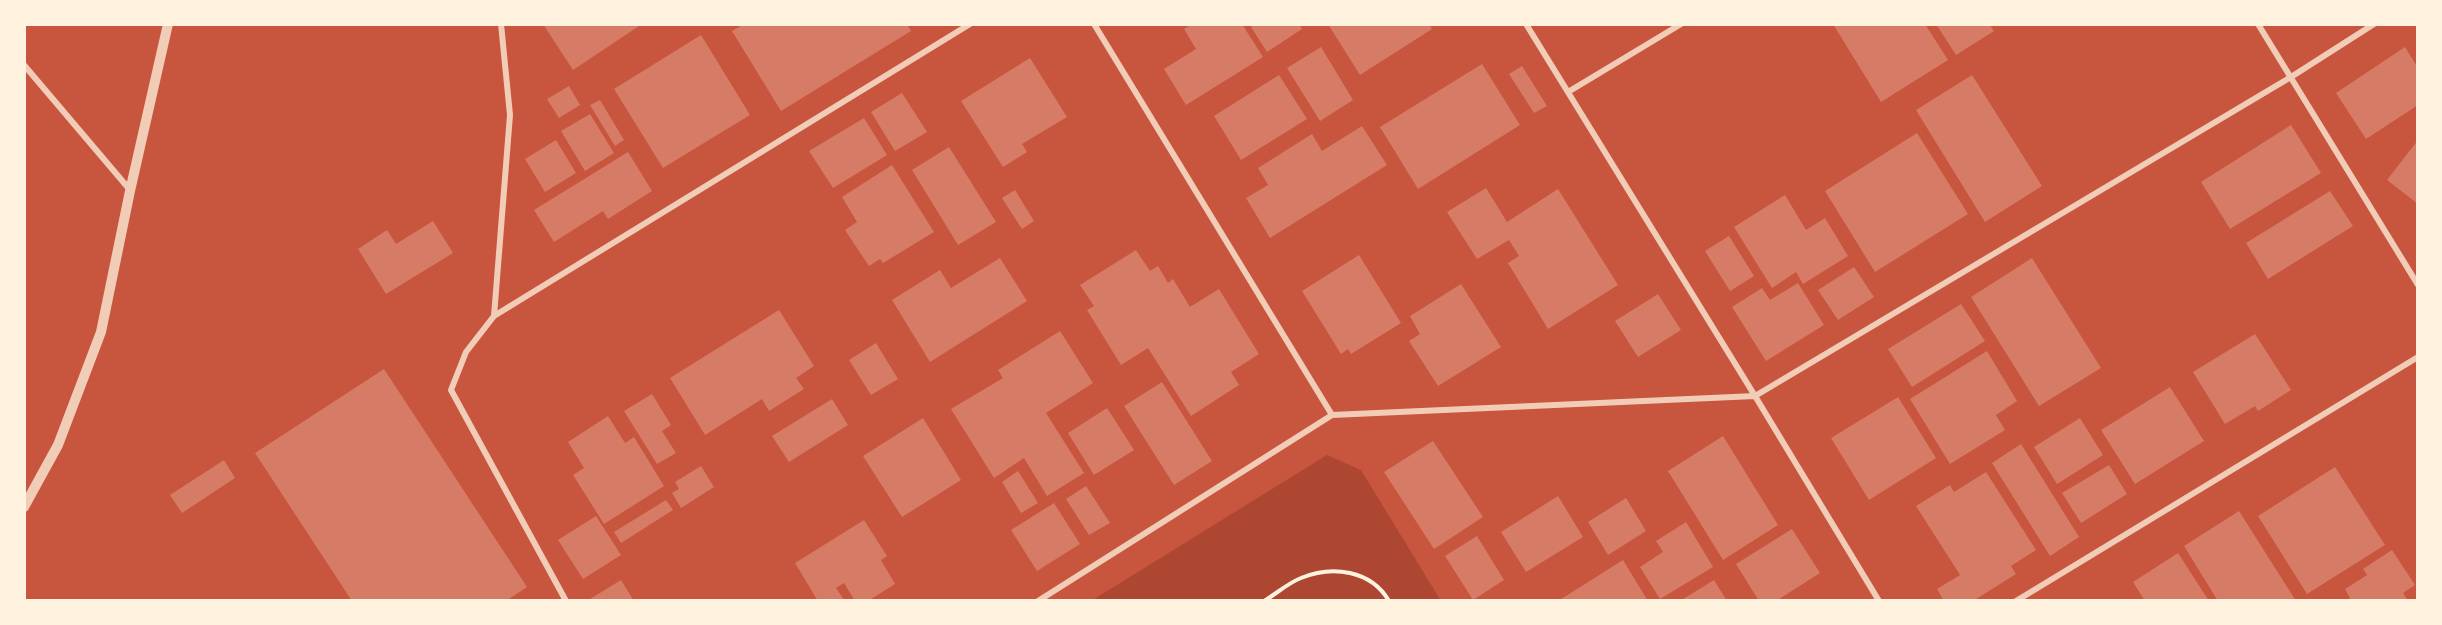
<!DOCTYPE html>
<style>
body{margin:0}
#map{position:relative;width:2442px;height:625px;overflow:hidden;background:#c8553d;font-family:Karla,sans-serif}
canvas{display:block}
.frame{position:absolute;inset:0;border:26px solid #fff3e0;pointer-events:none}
</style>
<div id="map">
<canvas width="2442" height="625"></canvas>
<div class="frame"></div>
</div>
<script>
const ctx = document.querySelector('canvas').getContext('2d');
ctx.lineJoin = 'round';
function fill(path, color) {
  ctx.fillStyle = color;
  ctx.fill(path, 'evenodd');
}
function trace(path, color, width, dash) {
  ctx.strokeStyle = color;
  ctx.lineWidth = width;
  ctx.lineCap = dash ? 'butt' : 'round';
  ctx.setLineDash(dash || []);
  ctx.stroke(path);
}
const green = new Path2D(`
 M1327,455L1361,470L1441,601H1091Z`);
const building = new Path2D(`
 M543,24H642L573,70Z
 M744,24H907L911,31L781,111L732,31Z
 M1192,24H1242L1263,57L1186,105L1164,69L1196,49L1184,29Z
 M1255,24H1299L1302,29L1267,52L1251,27Z
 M1328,24H1429L1432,29L1360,75Z
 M1833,24H1925L1948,60L1881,102Z
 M1936,24H1989L1994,31L1956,55Z
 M701,35L750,115L663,168L614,89Z
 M1321,47L1353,100L1320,121L1287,68Z
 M2405,47L2418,68V105L2366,139L2336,93Z
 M1030,58L1067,117L1022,144L1027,152L1003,167L961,101Z
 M1482,64L1520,125L1418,189L1380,127Z
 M1522,66L1547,106L1534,113L1509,74Z
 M1279,75L1307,119L1241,160L1214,116Z
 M1972,75L2042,186L1985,222L1916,110Z
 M569,86L580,105L559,118L547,99Z
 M902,93L927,132L895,151L871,112Z
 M600,100L624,140L615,146L590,105Z
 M590,114L614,153L585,171L561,131Z
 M864,118L887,155L833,188L809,151Z
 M2291,125L2321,173L2230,229L2201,182Z
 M1362,126L1387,165L1270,238L1246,198L1268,185L1258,168L1312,134L1322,151Z
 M1917,133L1968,214L1875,272L1825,191Z
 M556,140L576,173L545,192L525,159Z
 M2418,140V204L2387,180Z
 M949,147L996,222L958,245L912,170Z
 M628,152L652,191L608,219L603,211L554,242L534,210Z
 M892,165L934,232L883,263L880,259L869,266L845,230L857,222L842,197Z
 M1486,188L1507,222L1558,189L1618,285L1548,329L1508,263L1519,256L1509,240L1477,259L1447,212Z
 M1015,190L1034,221L1022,229L1002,198Z
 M2330,191L2353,226L2268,279L2246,243Z
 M1785,195L1806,230L1825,218L1848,256L1803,284L1796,272L1772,288L1734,227Z
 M433,221L453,253L386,294L358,249L387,230L396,244Z
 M1729,236L1754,276L1730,291L1705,251Z
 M1136,250L1150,271L1158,266L1168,283L1173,279L1190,307L1219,289L1259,354L1231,372L1239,385L1191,416L1148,348L1121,365L1087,310L1094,306L1080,285Z
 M1359,255L1401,323L1351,354L1348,349L1341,354L1302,291Z
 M1000,258L1027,301L930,362L892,300L940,270L951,288Z
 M2032,258L2101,368L2039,406L1971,297Z
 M1854,267L1874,297L1838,320L1818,290Z
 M1798,283L1824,325L1766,361L1732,307L1762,288L1770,300Z
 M1461,284L1501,347L1438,386L1409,341L1420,334L1410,316Z
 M1658,294L1681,330L1638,357L1615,321Z
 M1961,304L1985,341L1912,387L1888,349Z
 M779,310L814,366L796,378L804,389L769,411L762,399L705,435L670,378Z
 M1060,331L1093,383L1046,413L1084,473L1047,496L1024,458L994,478L951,409L1003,378L998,370Z
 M2255,334L2291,390L2258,411L2255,406L2225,424L2193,372Z
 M876,343L898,379L871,395L849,360Z
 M1987,351L2017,401L1996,415L2005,430L1950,464L1910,399Z
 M384,369L527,587L506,601H352L255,453Z
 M1162,382L1212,461L1174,485L1124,406Z
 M2170,387L2204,441L2135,484L2101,430Z
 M652,394L671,425L662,431L676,453L657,464L624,411Z
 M1898,397L1936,458L1869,500L1831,438Z
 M832,399L848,425L789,462L772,436Z
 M1107,408L1134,450L1094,475L1068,433Z
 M608,416L625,443L634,437L664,486L604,524L573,475L584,468L568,442Z
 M923,418L961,480L902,517L863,456Z
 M2080,418L2103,455L2057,484L2034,447Z
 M1723,436L1778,525L1723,560L1668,471Z
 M1433,441L1483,517L1434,549L1384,472Z
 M2021,444L2079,537L2050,556L1992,463Z
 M224,460L235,478L182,513L170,495Z
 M2109,465L2127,494L2081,523L2062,493Z
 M701,466L714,487L681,508L672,493L679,489L675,482Z
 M2335,467L2385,545L2307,594L2258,516Z
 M1018,471L1038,503L1021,513L1002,482Z
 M1986,472L2036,550L2011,566L2016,574L1973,601H1944L1937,589L1960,575L1916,506L1950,485L1954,492Z
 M1086,486L1110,523L1089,535L1066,499Z
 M1558,496L1583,537L1526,572L1501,532Z
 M1626,498L1646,531L1608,555L1588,522Z
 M666,500L673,510L621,543L614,532Z
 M1054,503L1080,544L1037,571L1011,530Z
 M2239,511L2296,601H2218L2184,546Z
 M596,516L621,555L583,579L558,540Z
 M864,520L887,556L881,560L895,584L868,601H855L844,583L836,588L845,601H818L795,563Z
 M1686,522L1713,567L1660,599L1640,567L1663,552L1656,541Z
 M1792,529L1820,573L1776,601H1759L1736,564Z
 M1477,536L1504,580L1473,600L1445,556Z
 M2392,550L2415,585L2403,593L2408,601H2345L2350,598L2345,589L2367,575L2363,569Z
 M2178,553L2209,601H2145L2133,582Z
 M1623,560L1648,601H1558Z
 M621,580L634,601H591L590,599Z
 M1714,580L1727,601H1680Z`);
const path = new Path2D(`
 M1264,601C1276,594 1288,583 1301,578C1332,565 1371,570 1389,601`);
const minor = new Path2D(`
 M1094,24L1332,415
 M1526,24L1755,396L1879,601
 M2258,24L2418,285
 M24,65L130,190
 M1568,92L1681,24
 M494,316L510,115L501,24
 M566,601L451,390L466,352L494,316L970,24
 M1038,601L1332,415L1755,396L2291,77L2374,24
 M2016,601L2418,357`);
const tertiary = new Path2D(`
 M24,507L58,445L101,332L130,191L168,24`);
fill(green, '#ae4732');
fill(building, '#d67c66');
trace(path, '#fff3e0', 4);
trace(minor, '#f1ccb7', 6);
trace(tertiary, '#f1ccb7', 10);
</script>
